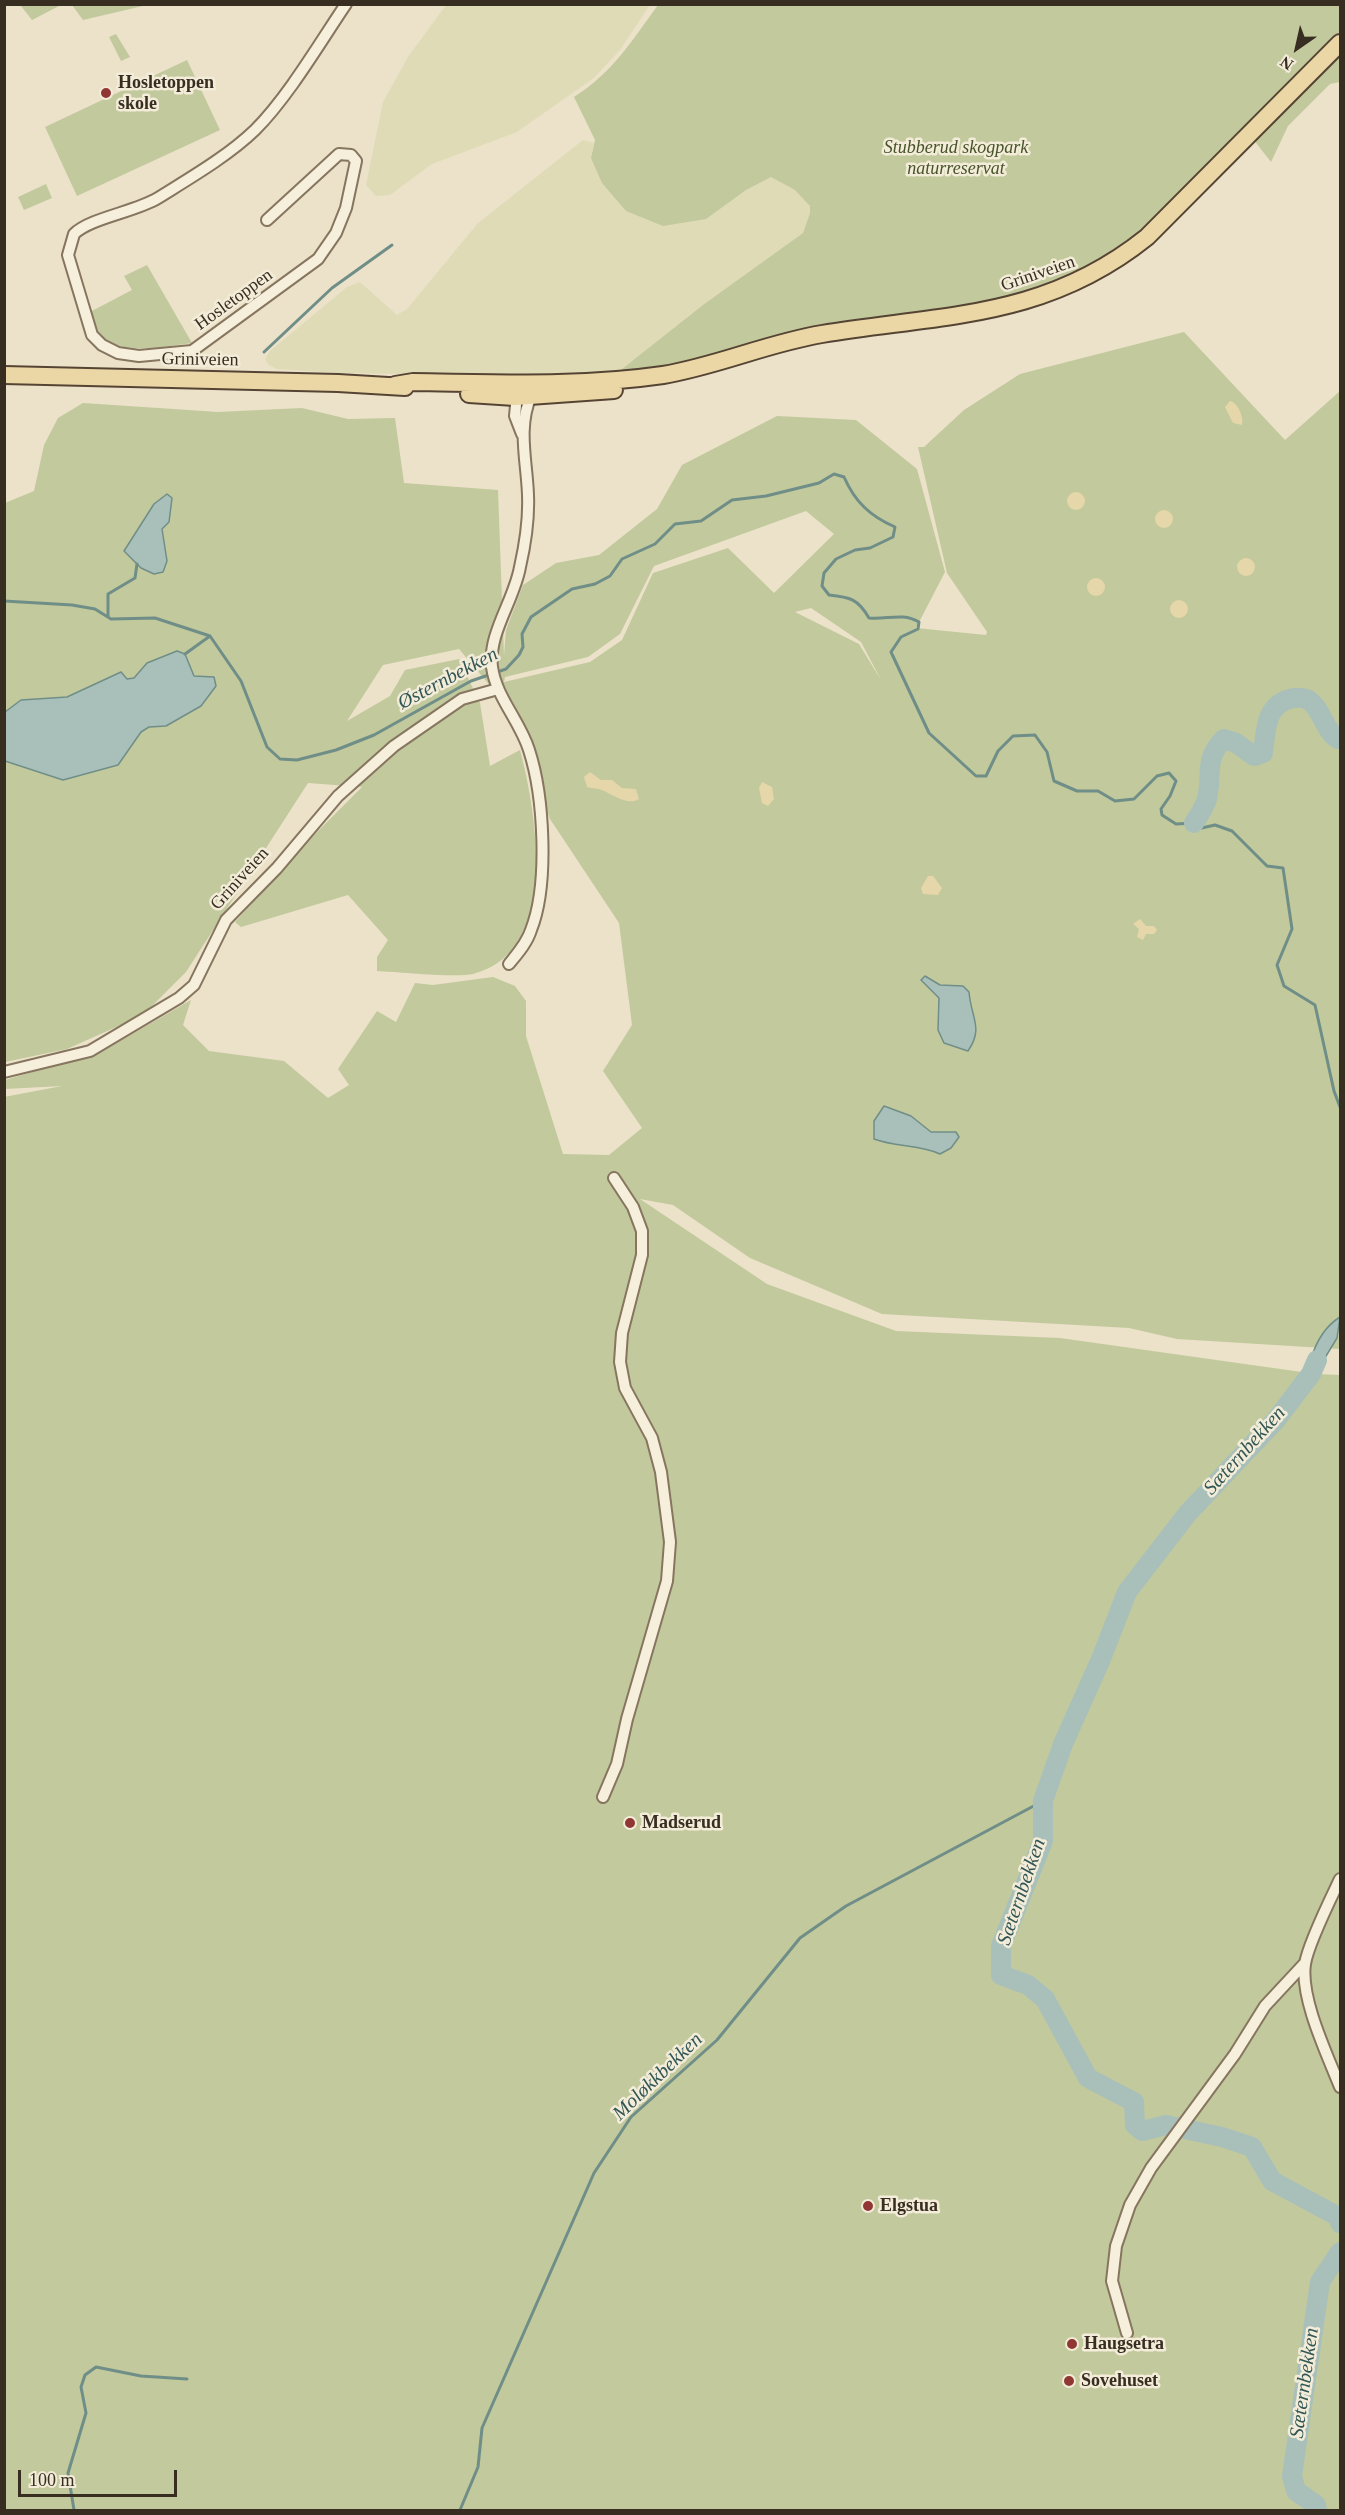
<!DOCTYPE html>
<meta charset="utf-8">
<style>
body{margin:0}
#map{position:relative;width:1345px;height:2515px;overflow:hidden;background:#ebe2c9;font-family:"Times New Roman",serif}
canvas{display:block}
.frame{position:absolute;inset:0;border:6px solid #382d21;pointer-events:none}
.north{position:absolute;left:1267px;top:18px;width:60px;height:60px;-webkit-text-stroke:4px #f3ecd8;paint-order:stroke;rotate:214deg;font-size:16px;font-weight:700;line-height:24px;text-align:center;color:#382d21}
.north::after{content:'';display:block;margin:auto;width:21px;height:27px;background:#382d21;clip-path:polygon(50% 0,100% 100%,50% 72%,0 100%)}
.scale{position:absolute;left:18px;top:2470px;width:159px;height:27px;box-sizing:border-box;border:3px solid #382d21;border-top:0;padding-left:8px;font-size:18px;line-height:21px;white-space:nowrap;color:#382d21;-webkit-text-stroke:4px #f3ecd8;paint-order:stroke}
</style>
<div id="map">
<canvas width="1345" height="2515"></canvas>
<div class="frame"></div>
<div class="north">N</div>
<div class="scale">100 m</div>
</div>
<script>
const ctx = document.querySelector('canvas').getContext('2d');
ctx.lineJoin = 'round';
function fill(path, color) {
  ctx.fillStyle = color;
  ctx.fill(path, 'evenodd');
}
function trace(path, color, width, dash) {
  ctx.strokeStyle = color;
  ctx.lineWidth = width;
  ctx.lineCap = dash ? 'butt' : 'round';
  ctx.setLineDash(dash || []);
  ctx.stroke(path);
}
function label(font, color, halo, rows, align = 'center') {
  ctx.font = font + ' "Times New Roman",serif';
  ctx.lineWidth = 5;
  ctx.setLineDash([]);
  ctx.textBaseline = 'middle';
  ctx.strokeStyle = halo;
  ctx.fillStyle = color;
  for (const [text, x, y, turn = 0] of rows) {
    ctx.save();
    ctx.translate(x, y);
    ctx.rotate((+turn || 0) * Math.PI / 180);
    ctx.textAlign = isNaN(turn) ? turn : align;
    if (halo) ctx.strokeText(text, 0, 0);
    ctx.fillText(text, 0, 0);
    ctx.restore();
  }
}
const farmland = new Path2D(`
 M446,5H650L620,50L594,78L517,132L432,164L390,195L376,196L366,185L383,102L408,57Z
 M583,140L594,143L591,158L769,172L795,180L813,207L803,233L617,373L533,376L336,373L277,369L269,365L265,359L270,351L347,287L360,282L397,315L407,309L478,223Z`);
const green = new Path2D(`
 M25,5V4L61,5L32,20L21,6Z
 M72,5H147L83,20Z
 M658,5H1340V35L1124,246L1059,289L699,363L617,373L703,305L803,233L810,213V206L795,190L771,177L746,190L706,219L663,226L626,211L602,183L591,158L595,140L574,97C613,72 631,42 658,5Z
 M116,34L130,57L121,61L109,37Z
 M1340,53V82L1330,84L1288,126L1271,162L1253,139Z
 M187,60L220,130L77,196L45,127Z
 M46,184L52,198L24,210L18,197Z
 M147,265L192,343C167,346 117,357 100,334C96,328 93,319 90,312L132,290L124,276Z
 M1184,332L1285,440L1340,391V1349L1177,1339L1129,1328L882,1314L750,1258L673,1205L640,1199L767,1284L896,1331L1060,1338L1316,1374L1340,1375V2510H5L4,1097L62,1086L5,1089V1080L103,1051L191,1000L183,1025L209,1051L284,1061L328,1098L349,1085L338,1069L377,1011L396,1022L415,983L433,985L493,977L515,986L526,1001V1036L563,1154L609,1155L642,1128L603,1071L632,1025L619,923L550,819L515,715L459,649L383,665L347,721L390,696L405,670L459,659L480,703L490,766L520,750C537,814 560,952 473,974C455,978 399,972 377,971V957L388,940L348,895L241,927L235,922L311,838L362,787L308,783L186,972L143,1015L67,1049L5,1062V503L34,491L44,445L58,418L83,403L218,412L302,408L348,419L395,418L404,483L498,490L504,656L506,630L523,585L556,563L599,555L657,509L682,465L777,416L856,420L917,469L945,572L916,628L986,635L987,632L947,573L918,447H924L964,410L1020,374ZM806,511L834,534L774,593L728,548L653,573L622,640L590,662L504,682L505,677L588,657L620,634L654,566ZM811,608L861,642L881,680L859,644L795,612Z`);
const sand = new Path2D(`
 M1230,401C1238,403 1244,417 1242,425L1233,423L1225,407Z
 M1067 501a9 9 0 1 1 18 0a9 9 0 1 1-18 0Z
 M1155 519a9 9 0 1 1 18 0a9 9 0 1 1-18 0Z
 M1237 567a9 9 0 1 1 18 0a9 9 0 1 1-18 0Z
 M1087 587a9 9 0 1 1 18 0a9 9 0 1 1-18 0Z
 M1170 609a9 9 0 1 1 18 0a9 9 0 1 1-18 0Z
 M590,772L601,780H612L622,788L636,789L639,799C628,806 613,795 602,790C597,788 593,789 587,787L584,777Z
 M762,782L772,787L774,799L768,806L762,803L759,788Z
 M928,876H933L942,888L938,895L923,894L921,888Z
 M1140,919L1146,926H1154L1157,930L1154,934H1146L1143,940L1137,937L1139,929L1133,924Z`);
const water = new Path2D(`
 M167,494L172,498L169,522L162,529L167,561L163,572L154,574L141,568L124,551L154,504Z
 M177,651L185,654L194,676L214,677L216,686L201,706L166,726L149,727L141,732L118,765L63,780L5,761V712L21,700L67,697L121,672L127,679L134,678L147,663Z
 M925,976L940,985L963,986L969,992C971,1018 984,1028 968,1051L944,1043L938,1030L939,998L921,980Z
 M884,1106L911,1116L931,1132H956L959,1137L951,1148L940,1154C921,1145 895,1147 874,1139V1121Z
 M1340,1317L1337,1338L1323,1361L1311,1359C1316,1342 1324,1327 1340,1317Z`);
const stream = new Path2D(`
 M264,352L332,288L392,245
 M4,601L72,605L95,609L111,619L155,618L210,636L241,681L267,747L280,759L297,760L336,750L374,735L471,681L506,669L519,655L523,647L522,634L531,617L572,589L595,584L610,576L622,559L655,544L675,524L701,521L732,500L766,496L819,483L834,474L844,477C855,502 870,516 895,527L893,537L870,548L855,550L836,559L824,573L822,586L829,595C850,597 858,599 869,618C887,620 902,612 919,622L918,629L901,637L891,652L929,733L976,776H986L998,751L1013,736L1035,735L1047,752L1054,781L1077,791H1098L1115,801L1134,799L1157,776L1169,773L1176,781L1170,796L1161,809L1162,815L1176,824L1194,823L1197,829L1215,825L1232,831L1267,866L1283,868L1292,929L1277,965L1284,986L1315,1005L1334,1091L1340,1107
 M108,617V594L135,578L137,564
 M185,654L210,636
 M74,2510L68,2473L86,2413L81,2387L85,2375L96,2367L141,2376L187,2379
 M460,2510L478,2467L482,2428L594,2173L631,2117L717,2040L800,1938L846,1906L1043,1801`);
const river = new Path2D(`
 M1194,823C1198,817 1203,809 1206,802C1214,778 1202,760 1224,739L1236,743L1254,756L1263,753C1266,729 1265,703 1294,698C1301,697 1309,698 1314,705C1323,715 1326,732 1338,739L1340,736
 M1317,1360L1311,1374L1276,1420L1188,1513L1127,1592L1101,1659L1063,1744L1043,1801V1841L1001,1946V1975L1028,1985L1045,1999L1088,2078L1134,2102L1135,2125L1142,2131L1166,2125L1222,2137L1252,2147L1272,2181L1339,2217L1340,2223
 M1317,2510L1316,2505L1296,2491L1292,2476L1320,2282L1340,2252`);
const minor = new Path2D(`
 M267,220L339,154L351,155L356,161L346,208L336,233L318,259L192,351L139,356L118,353L102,345L92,335L68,255L74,234C90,218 135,212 158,198C190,178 228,156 255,130C288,97 319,44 346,4
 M517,394L515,416L522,434
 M509,964C517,954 527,943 531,930C549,885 544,796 529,750C520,721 496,697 492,667C488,633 514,601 520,567C525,545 529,518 528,495C527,462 517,428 531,396
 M4,1072L90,1051L179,998L194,985L226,920L277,868L338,796L394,746L462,699L498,689
 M603,1797L617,1764L627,1719L667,1581L670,1542L661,1472L652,1438L625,1388L620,1362L622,1333L642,1255V1231L633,1207L614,1178
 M1340,1879C1331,1898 1308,1944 1305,1964C1300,1998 1327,2054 1340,2087
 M1127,2333L1112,2281L1116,2246L1130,2205L1151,2168L1235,2054L1265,2006L1305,1963`);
const primary = new Path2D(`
 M4,375L338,383L405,387
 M395,385L413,382C497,383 580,387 663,375C717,366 768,343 822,334C944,314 1045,319 1147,237L1340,43
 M469,394L515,397L614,390`);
const markers = [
 [106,93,6,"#903734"],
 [630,1823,6,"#903734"],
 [868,2206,6,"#903734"],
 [1072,2344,6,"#903734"],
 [1069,2381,6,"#903734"]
];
const poiNames = [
 ["Hosletoppen",118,83],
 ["skole",118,104],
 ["Madserud",642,1823],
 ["Elgstua",880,2206],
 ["Haugsetra",1084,2344],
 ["Sovehuset",1081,2381]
];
const parkNames = [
 ["Stubberud skogpark",956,148],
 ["naturreservat",956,169]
];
const streetNames = [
 ["Griniveien",1038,274,-19],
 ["Hosletoppen",234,300,-36],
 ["Griniveien",200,360,1],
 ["Griniveien",240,879,-48]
];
const waterNames = [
 ["Østernbekken",448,679,-28],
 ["Sæternbekken",1245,1451,-48],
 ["Sæternbekken",1022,1892,-71],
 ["Moløkkbekken",658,2077,-44],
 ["Sæternbekken",1305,2383,-82]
];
fill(farmland, '#e0dbb7');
fill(green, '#c2c99d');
fill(sand, '#e5d7a9');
fill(water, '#a9c0ba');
trace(water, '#708e88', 1.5);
trace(stream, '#708e88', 3);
trace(river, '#a9c0ba', 20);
trace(minor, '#86755f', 14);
trace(primary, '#543', 20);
trace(minor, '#f6efdc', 10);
trace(primary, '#ebd7a5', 16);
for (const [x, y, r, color] of markers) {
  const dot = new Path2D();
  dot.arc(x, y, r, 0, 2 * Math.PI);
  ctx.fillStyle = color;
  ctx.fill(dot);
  trace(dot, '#f3ecd8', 2);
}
label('bold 18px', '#382d21', '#f3ecd8', poiNames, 'left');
label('italic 18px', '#47532a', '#f3ecd8', parkNames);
label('18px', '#382d21', '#f3ecd8', streetNames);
label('italic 20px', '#325655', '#f3ecd8', waterNames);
</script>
